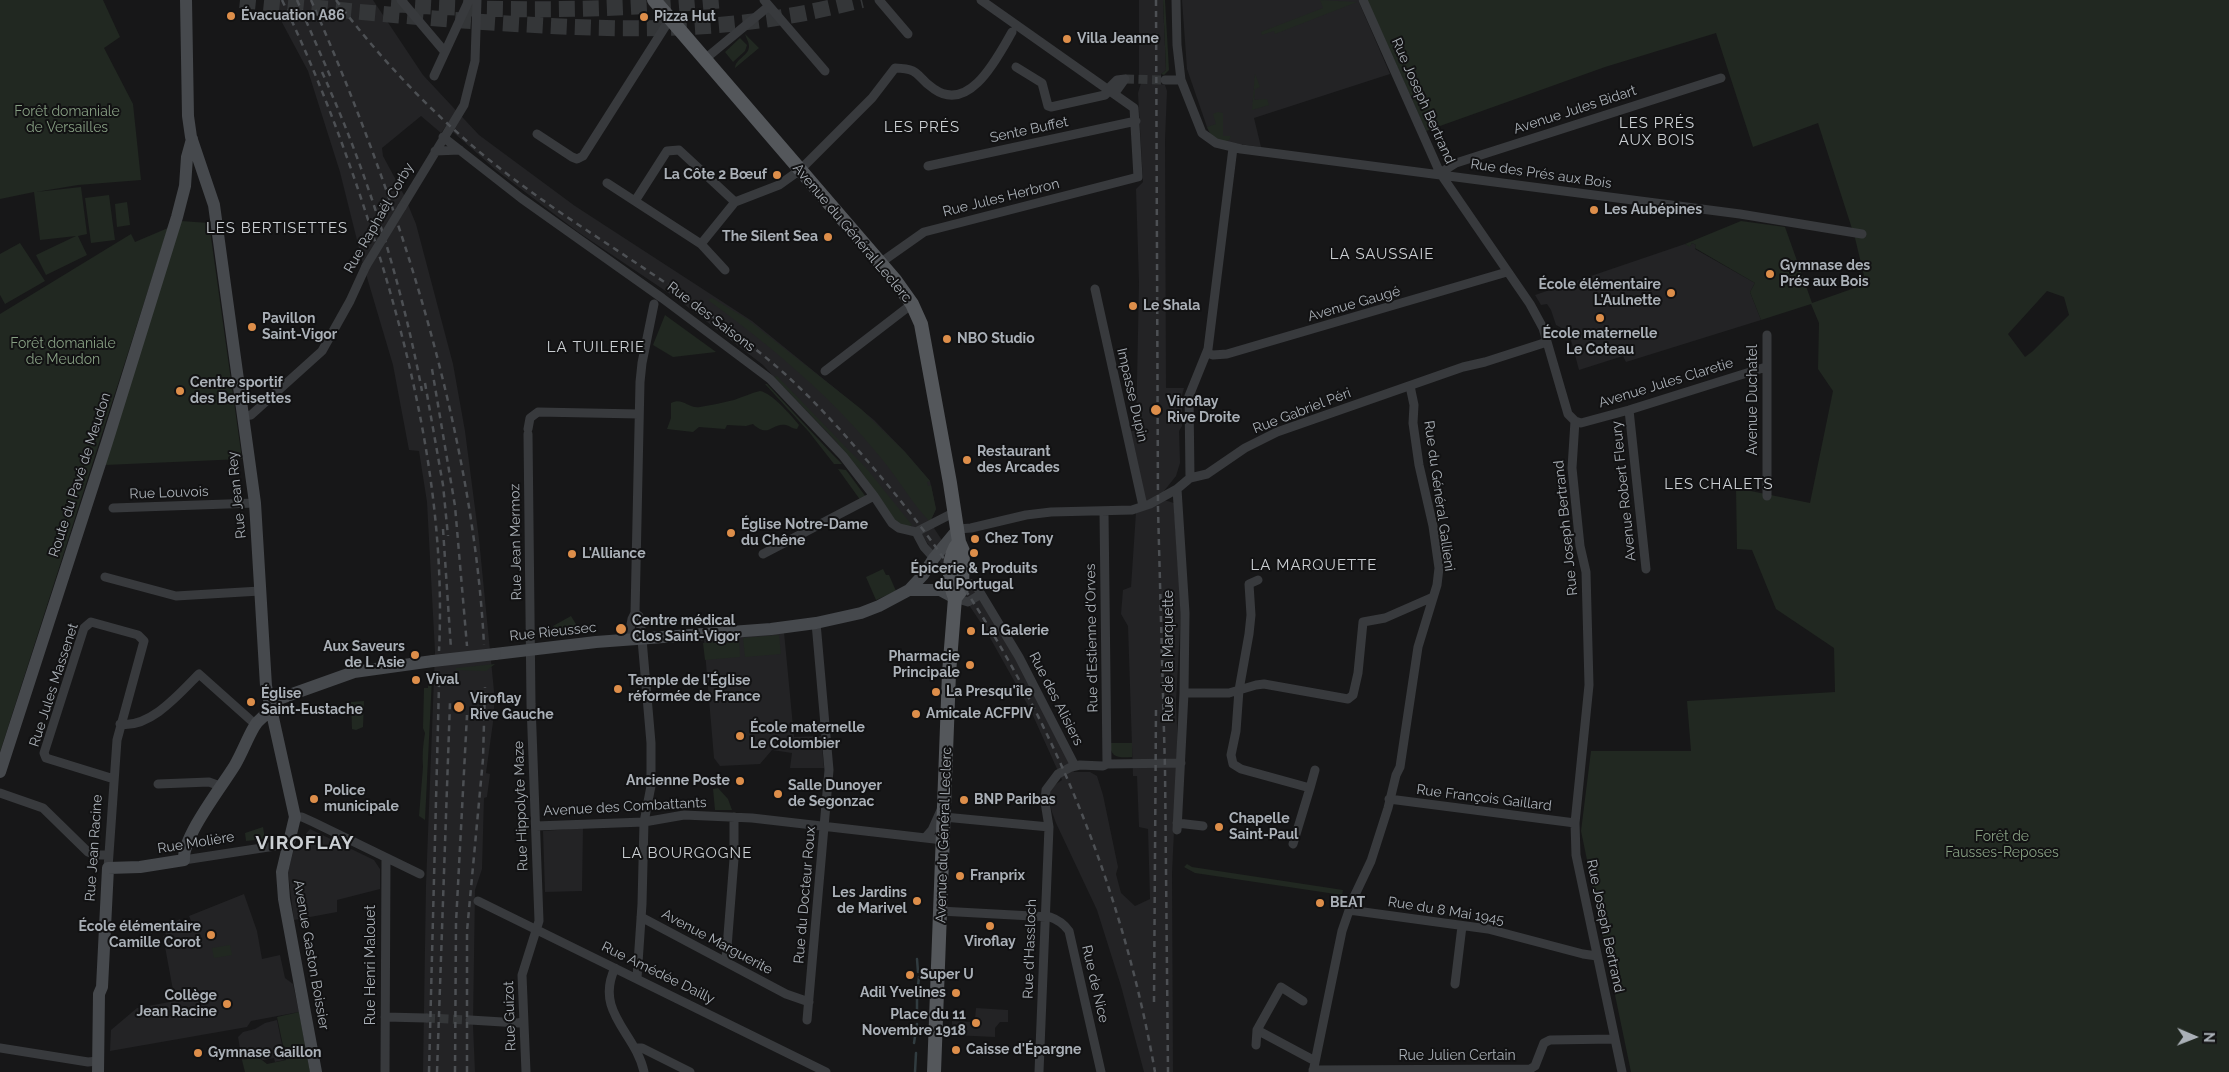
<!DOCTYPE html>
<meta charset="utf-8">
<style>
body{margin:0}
#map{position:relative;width:2229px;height:1072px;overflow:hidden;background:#171718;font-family:Raleway,sans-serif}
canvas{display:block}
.north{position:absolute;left:2169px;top:1012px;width:50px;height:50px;-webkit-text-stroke:4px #121213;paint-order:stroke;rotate:91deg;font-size:14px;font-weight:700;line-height:20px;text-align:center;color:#aab0b7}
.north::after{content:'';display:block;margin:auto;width:18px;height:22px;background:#aab0b7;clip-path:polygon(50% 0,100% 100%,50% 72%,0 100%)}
</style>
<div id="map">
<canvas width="2229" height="1072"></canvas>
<div class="north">N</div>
</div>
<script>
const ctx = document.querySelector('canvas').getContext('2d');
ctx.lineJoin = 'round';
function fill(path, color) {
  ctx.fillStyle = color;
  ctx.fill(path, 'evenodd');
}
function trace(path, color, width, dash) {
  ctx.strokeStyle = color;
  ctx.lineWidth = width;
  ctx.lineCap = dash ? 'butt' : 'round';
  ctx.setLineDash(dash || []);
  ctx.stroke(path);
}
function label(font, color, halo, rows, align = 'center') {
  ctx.font = font + ' Raleway,sans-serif';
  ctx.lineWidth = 4;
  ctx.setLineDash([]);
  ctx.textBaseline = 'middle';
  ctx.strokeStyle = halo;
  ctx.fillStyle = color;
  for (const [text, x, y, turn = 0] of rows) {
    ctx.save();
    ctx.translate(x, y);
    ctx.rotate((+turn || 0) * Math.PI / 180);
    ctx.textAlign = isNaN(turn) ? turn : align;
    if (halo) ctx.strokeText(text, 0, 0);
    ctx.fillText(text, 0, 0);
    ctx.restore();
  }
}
const built = new Path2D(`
 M270,0H373L423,75L479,135L575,206L752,321L874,420L905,452L930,481L936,509L930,522L972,586L1033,687L1074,772H1090L1097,776L1103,795L1118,867L1116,874L1121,893L1135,906L1150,899L1148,829L1139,827L1137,776H1133L1128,626L1121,614L1123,590L1131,587L1136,512L1144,509L1128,431H1136L1139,283L1136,189L1143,182L1138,93L1141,83L1139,74V0H1163L1166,70L1161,74V84L1165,85L1167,91L1165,140L1166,388H1184L1182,395V426L1179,431L1180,463L1176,476L1164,491V500L1174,503L1181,610L1176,702L1178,748L1172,873L1173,1072H1144L1121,986L1097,910L1056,823L1052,812L1048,797L1052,787L1062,780L1030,709L985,629L918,529L892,519L859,470L763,365L676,298L578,232L496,170L446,126L441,133L421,116L382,148L383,156L404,195L416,224L453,364L465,431L479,539L494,691V715L486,773L490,774L487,797L484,798L482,869L475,890L473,1025L475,1072H423L426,885L435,652L427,502L419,451L409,450L393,365L363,264L340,172L308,71Z
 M1182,0H1358L1390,74L1254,118L1261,147L1224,142L1210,134L1207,127L1187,69Z
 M1692,243L1696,245L1695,249L1755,283L1750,292L1761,320L1626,362L1623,356L1579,370L1571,340V333L1556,325L1551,310L1547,304L1541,305L1535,295L1685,244L1690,246Z
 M784,632L794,737L821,736L824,768H790L792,753L772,750L760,764L720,766L714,758L704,640Z
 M583,828L582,891L545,892L543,831Z
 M310,829L374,860L380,869V889L337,900V912L294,920L288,872L294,848Z
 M244,894L257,931L262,959L280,955L285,978L293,984L299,1012L251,1021L247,1027L110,1051L111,1030L137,1008L175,1001L163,936L166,935L163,927L180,919L184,927L192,923L189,916Z
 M976,1008L1008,1010V1022H1000L995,1028V1037L952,1035V1021L972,1022L975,1019Z
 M277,1020L282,1045H284L286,1056H283L284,1060L275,1062L274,1058L263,1060L258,1057L242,1060L238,1037L243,1032L255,1029L265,1023Z`);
const green = new Path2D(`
 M0,0H103L120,37L104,48L133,104L141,180L78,185L36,192L81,187L87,234L78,236L87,255L46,275L36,255L76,236L40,240L34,192L0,199Z
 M1163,0H1165L1169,70L1164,75L1161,74L1166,70Z
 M1320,0L1357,2L1275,34L1274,31L1262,35L1261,32L1323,8Z
 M1367,0H2229V1072H1631L1581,831L1591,751H1691L1687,701L1835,692L1834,648L1776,609L1752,550L1737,549L1736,488L1810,503L1833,391L1818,369L1819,323L1811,304L1761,320L1750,292L1755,283L1695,248L1696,245L1692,243L1690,247L1685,244L1741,221L1785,227L1812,303L1866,284L1855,238L1818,123L1753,147L1716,33L1605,67L1426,131ZM2047,291L2064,297L2069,315L2033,351L2025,357L2008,334Z
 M745,34L759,48L735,68C736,58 749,56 749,46C749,42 746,38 745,34Z
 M740,38L747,45L745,51L733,62L725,52Z
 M1255,74L1260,87L1255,89L1254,100L1267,99L1269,105L1252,110Z
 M1218,112L1223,113V136H1231L1229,140C1218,145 1211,136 1207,127L1216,124L1213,114Z
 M109,195L115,240L91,243L85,198Z
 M127,202L130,225L117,227L115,204Z
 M181,221L209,223L242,459L105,465Z
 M168,228L0,752V314L131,234L135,242Z
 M20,243L45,281L5,304L0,295V254Z
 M712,298L747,319L861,409L905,452L930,481L927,482L928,486L931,485L936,509L930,522C911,502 898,478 881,458C832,397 771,346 708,300Z
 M665,315L716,352L673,357L653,345Z
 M777,376L866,468L912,525C904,529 898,524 892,519L860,470L839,447L838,443L774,377Z
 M765,384H767C792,410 817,439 842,464H834L809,432Z
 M760,391C772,393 791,415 799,425L797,429C793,429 790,426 786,425C772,422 769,439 753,424L746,426L727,425L725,429L699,427L693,432L667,429L671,418V403C683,397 688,409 700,407C711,405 722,403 734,400C743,397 751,393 760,391Z
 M838,469L846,470L866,497L861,501Z
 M883,569L886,575H889L896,591L876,600L866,577Z
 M571,616L582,634L559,636L553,626Z
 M779,635L781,654L745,657L743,638Z
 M739,640L740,657L705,660L703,643Z
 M495,664L486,671L456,670V668Z
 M428,678H432L425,820L419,816L423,767C422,755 423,745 425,733L423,728L424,688H428Z
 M364,701L363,727L356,730L352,729L351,702Z
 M1110,743H1132V757C1119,758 1110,758 1110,743Z
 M718,788L728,799L732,810H715L713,789Z
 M263,827L265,839L246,841L245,833Z
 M1187,864L1192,867L1343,890L1342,895L1195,873L1184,867Z
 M230,945L232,955L214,958L212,948Z
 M299,1012L310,1072H245L242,1060L258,1057L267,1064L286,1060L277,1017Z`);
const stream = new Path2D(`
 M917,959L918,972
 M917,994L919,977
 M917,1014V996
 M914,1043L917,1024
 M915,1072L916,1053`);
const streetTunnel = new Path2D(`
 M1125,79L1165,80
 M426,1018L470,1020`);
const highwayTunnel = new Path2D(`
 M240,0C338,10 436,20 535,25C619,30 705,31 788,16C813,12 837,6 862,0
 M391,4C504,12 610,11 723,0`);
const street = new Path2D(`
 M401,0L445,52
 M764,0L825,71
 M879,0L908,34
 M1176,0L1177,45L1181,80L1200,128L1202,133L1216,143L1241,149L1740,214L1862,234
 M1363,0L1440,173L1530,304L1543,328L1568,414L1575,421
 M705,59L769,6
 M1016,67L1042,83L1048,106L1051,107L1105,95L1110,90
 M434,76L469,0
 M1165,80H1181
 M1108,89L1117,80L1125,79L1115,93
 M537,134L572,157L577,159L583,156L670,19
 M443,137L521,198L662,298L770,379L843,456L874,496L892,523L899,528L916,532L955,512
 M435,151L460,150
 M928,166L1136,121
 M1440,173L1456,163L1721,78
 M607,183L701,244L725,270
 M635,201L667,151L679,150L735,202
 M402,207L464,105L475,61L477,0
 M701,244L735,202L779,185L800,170L872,98L895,68C923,69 914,76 934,89C970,114 998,56 1012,32
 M880,263L924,232L1138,177L1134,108L981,0
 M1095,289L1143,506
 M1207,353L1213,355L1227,354L1507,272
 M825,371L912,304
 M1629,410L1646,569
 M244,416L251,415L322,351L350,301L366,266
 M1575,421L1572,468L1580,546L1586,572L1589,685L1575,823L1576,855L1622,1072
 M1575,421L1581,423L1629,410L1766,367
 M528,429L530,418L538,412L639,414
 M1190,478L1189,396L1208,349L1233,148
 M1177,489L1185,613L1184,693L1177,830
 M1767,496V335
 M113,508L255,503
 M1104,512L1107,764
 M958,529L971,528L1026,515L1051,512L1132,510L1150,504L1177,489L1190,478L1207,474L1245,448L1277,432L1463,367L1485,362L1547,342
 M916,532L924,547L934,558
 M763,554L874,496
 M105,577L176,596L260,591
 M1258,580L1249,584L1251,615L1249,634L1239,690L1236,731L1231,755L1233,764L1241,769L1310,788L1293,844
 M962,583L975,584L981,594L1019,657L1075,766
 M955,598L968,602L981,594
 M635,613L639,616L641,628L651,743V786L644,822L642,904L637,978
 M628,640L632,619L635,613L640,382L642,363L654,304
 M1184,693H1229L1256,685L1264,684L1348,699L1353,695L1358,673L1363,622L1385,618L1433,597
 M120,724C150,729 180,693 199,674L255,724
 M158,784L209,782L220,786
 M1310,788L1315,770
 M0,793L43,808L88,852L96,855H108
 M1389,799L1575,823
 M295,817H302L313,822L420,874
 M944,817L1049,827
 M1177,823L1203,826
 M536,826L644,822L684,815L752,818L943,840
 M925,838L932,830L941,810
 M184,860L288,844
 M108,868L117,740L144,641L138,635L91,622L84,628L44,753L46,758L114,779
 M478,901L826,1072
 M1349,910L1488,929L1583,954L1597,956
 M940,911L1050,917C1059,920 1064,924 1069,931L1101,1072
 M641,917L786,994L809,1002
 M726,960L734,859V817
 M615,968C594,1012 636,1033 644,1072
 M1455,984L1462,926
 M1303,1001L1281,987L1257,1030L1315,1061
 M385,1017L426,1018
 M470,1020L519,1023L523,1021
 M807,1020L829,770L816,623
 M1256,1045L1257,1030
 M0,1048L88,1062L98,1061
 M636,1048H642L690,1072
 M1313,1070L1530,1069L1535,1066L1544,1043L1550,1040L1614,1039
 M385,1072L386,858
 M526,1072L522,975L539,921L531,704L528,434
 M1039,1072L1049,827L1045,802L1046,790L1058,774L1071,767L1080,765L1103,766L1107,764L1181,763
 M1313,1072L1342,931L1353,899L1371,861L1388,808L1396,775L1400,767L1418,647L1437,585L1439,568L1433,526L1419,465L1413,423L1414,405L1410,386`);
const secondary = new Path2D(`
 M186,0L188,116L191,137L214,205L255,503L266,686L295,817L282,872L284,899L316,1072
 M909,590H940L955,598
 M495,654L596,642L771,629L816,623L861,613L879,606L909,590L923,575L934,558L958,529
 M270,702L354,672L433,661
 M0,772L107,442L177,217L185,186L187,157L192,139
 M98,1072L99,994L102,987L108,868L140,867L184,860C182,837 223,785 235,765C242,753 247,739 254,727C260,715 266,721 270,702`);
const primary = new Path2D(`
 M654,0L895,280L912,304L921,324L950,483L959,542L963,551L962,589L955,598
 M934,1072L949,673L955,598C948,582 947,556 959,542`);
const rail = new Path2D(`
 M282,0C318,75 347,153 372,232C415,367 446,509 439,651
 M297,0L331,78
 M311,0C398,197 473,430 484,645
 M336,0C390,72 456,138 530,191C582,229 639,263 691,301C723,324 756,348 785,374C818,404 847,437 876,471C1022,642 1116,851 1155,1072
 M1156,0L1158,508L1165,769L1168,1072
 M322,72C368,174 401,281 422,391
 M432,369L455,506L467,646
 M425,383L443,485L448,536
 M443,529L451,649
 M1154,1002L1156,709
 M429,1072L439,685
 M437,1072L450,702
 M455,1072L456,923L467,715
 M467,1072V931L483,759L485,687`);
const streetBridge = new Path2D(`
 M366,266L402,207`);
const secondaryBridge = new Path2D(`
 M433,661L495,654`);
const markers = [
 [231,16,5,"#dd8e4a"],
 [644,17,5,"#dd8e4a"],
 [1067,39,5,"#dd8e4a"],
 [777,175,5,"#dd8e4a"],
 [1594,210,5,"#dd8e4a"],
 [828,237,5,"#dd8e4a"],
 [1770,274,5,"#dd8e4a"],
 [1671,293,5,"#dd8e4a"],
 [1133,306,5,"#dd8e4a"],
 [1600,318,5,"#dd8e4a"],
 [252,327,5,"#dd8e4a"],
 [947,339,5,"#dd8e4a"],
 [180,391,5,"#dd8e4a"],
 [1156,410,6,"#dd8e4a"],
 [967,460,5,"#dd8e4a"],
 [731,533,5,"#dd8e4a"],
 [975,539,5,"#dd8e4a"],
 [974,553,5,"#dd8e4a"],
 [572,554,5,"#dd8e4a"],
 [621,629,6,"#dd8e4a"],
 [971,631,5,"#dd8e4a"],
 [415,655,5,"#dd8e4a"],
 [970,665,5,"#dd8e4a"],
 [416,680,5,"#dd8e4a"],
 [618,689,5,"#dd8e4a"],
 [936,692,5,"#dd8e4a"],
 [251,702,5,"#dd8e4a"],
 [459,707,6,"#dd8e4a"],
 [916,714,5,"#dd8e4a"],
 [740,736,5,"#dd8e4a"],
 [740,781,5,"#dd8e4a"],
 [778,794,5,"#dd8e4a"],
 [314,799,5,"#dd8e4a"],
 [964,800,5,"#dd8e4a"],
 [1219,827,5,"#dd8e4a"],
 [960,876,5,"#dd8e4a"],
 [917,901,5,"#dd8e4a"],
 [1320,903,5,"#dd8e4a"],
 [990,926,5,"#dd8e4a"],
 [211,935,5,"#dd8e4a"],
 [910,975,5,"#dd8e4a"],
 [956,993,5,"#dd8e4a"],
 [227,1004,5,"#dd8e4a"],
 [976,1023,5,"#dd8e4a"],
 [956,1050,5,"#dd8e4a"],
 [198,1053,5,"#dd8e4a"]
];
const poiNames = [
 ["Évacuation A86",241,16],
 ["Pizza Hut",654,17],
 ["Villa Jeanne",1077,39],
 ["La Côte 2 Bœuf",767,175,"right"],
 ["Les Aubépines",1604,210],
 ["The Silent Sea",818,237,"right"],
 ["Gymnase des",1780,266],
 ["Prés aux Bois",1780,282],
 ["École élémentaire",1661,285,"right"],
 ["L'Aulnette",1661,301,"right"],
 ["Le Shala",1143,306],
 ["Pavillon",262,319],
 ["Saint-Vigor",262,335],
 ["École maternelle",1600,334,"center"],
 ["Le Coteau",1600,350,"center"],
 ["NBO Studio",957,339],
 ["Centre sportif",190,383],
 ["des Bertisettes",190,399],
 ["Viroflay",1167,402],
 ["Rive Droite",1167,418],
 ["Restaurant",977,452],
 ["des Arcades",977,468],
 ["Église Notre-Dame",741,525],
 ["du Chêne",741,541],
 ["Chez Tony",985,539],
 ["L'Alliance",582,554],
 ["Épicerie & Produits",974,569,"center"],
 ["du Portugal",974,585,"center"],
 ["Centre médical",632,621],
 ["Clos Saint-Vigor",632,637],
 ["La Galerie",981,631],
 ["Aux Saveurs",405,647,"right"],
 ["de L Asie",405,663,"right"],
 ["Pharmacie",960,657,"right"],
 ["Principale",960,673,"right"],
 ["Vival",426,680],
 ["Temple de l'Église",628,681],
 ["réformée de France",628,697],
 ["La Presqu'île",946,692],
 ["Église",261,694],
 ["Saint-Eustache",261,710],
 ["Viroflay",470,699],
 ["Rive Gauche",470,715],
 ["Amicale ACFPIV",926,714],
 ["École maternelle",750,728],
 ["Le Colombier",750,744],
 ["Ancienne Poste",730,781,"right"],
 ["Salle Dunoyer",788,786],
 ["de Segonzac",788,802],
 ["Police",324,791],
 ["municipale",324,807],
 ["BNP Paribas",974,800],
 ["Chapelle",1229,819],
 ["Saint-Paul",1229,835],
 ["Franprix",970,876],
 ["Les Jardins",907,893,"right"],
 ["de Marivel",907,909,"right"],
 ["BEAT",1330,903],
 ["École élémentaire",201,927,"right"],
 ["Camille Corot",201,943,"right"],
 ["Viroflay",990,942,"center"],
 ["Super U",920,975],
 ["Adil Yvelines",946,993,"right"],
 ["Collège",217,996,"right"],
 ["Jean Racine",217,1012,"right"],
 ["Place du 11",966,1015,"right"],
 ["Novembre 1918",966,1031,"right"],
 ["Caisse d'Épargne",966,1050],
 ["Gymnase Gaillon",208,1053]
];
const streetNames = [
 ["Rue Joseph Bertrand",1423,101,66],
 ["Avenue Jules Bidart",1575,110,-18],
 ["Sente Buffet",1029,130,-12],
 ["Rue des Prés aux Bois",1541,174,8],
 ["Rue Jules Herbron",1001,198,-14],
 ["Rue Raphaël Corby",379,218,-60],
 ["Avenue du Général Leclerc",852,233,50],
 ["Avenue Gaugé",1354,304,-16],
 ["Rue des Saisons",711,317,37],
 ["Avenue Jules Claretie",1666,383,-17],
 ["Impasse Dupin",1132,395,77],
 ["Avenue Duchatel",1753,400,-90],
 ["Rue Gabriel Péri",1302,411,-21],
 ["Route du Pavé de Meudon",80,475,-72],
 ["Avenue Robert Fleury",1624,491,-96],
 ["Rue Louvois",169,493,-2],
 ["Rue Jean Rey",237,495,-96],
 ["Rue du Général Gallieni",1439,496,82],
 ["Rue Joseph Bertrand",1566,528,-96],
 ["Rue Jean Mermoz",516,542,-91],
 ["Rue Rieussec",553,632,-6],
 ["Rue d'Estienne d'Orves",1092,638,-91],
 ["Rue de la Marquette",1169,656,-90],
 ["Rue Jules Massenet",54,685,-72],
 ["Rue des Alisiers",1056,699,63],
 ["Rue François Gaillard",1484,798,7],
 ["Rue Hippolyte Maze",521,806,-92],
 ["Avenue des Combattants",625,807,-3],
 ["Avenue du Général Leclerc",944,835,-88],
 ["Rue Molière",196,843,-9],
 ["Rue Jean Racine",94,848,-86],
 ["Rue du Docteur Roux",805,895,-85],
 ["Rue du 8 Mai 1945",1446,911,9],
 ["Rue Joseph Bertrand",1605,926,78],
 ["Avenue Marguerite",717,942,28],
 ["Rue d'Hassloch",1030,949,-88],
 ["Avenue Gaston Boissier",311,955,80],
 ["Rue Henri Malouet",371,965,-90],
 ["Rue Amédée Dailly",658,973,26],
 ["Rue de Nice",1095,984,77],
 ["Rue Guizot",510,1016,-92],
 ["Rue Julien Certain",1457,1056]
];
const parkNames = [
 ["Forêt domaniale",67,112],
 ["de Versailles",67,128],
 ["Forêt domaniale",63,344],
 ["de Meudon",63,360],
 ["Forêt de",2002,837],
 ["Fausses-Reposes",2002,853]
];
const neighbourhoodNames = [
 ["LES PRÉS",1657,123],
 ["AUX BOIS",1657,140],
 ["LES PRÉS",922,127],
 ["LES BERTISETTES",277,228],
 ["LA SAUSSAIE",1382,254],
 ["LA TUILERIE",596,347],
 ["LES CHALETS",1719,484],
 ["LA MARQUETTE",1314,565],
 ["LA BOURGOGNE",687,853]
];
const districtNames = [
 ["VIROFLAY",305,843]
];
fill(built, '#232325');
fill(green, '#212821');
trace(stream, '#313c40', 2.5);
trace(streetTunnel, '#343638', 9, [9, 4.5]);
trace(highwayTunnel, '#343638', 16, [16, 8]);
trace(street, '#383a3d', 9);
trace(secondary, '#46494d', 12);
trace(primary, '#54575b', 14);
trace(rail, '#4d5054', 2.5, [6, 5]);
trace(streetBridge, '#383a3d', 9);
trace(secondaryBridge, '#46494d', 12);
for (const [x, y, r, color] of markers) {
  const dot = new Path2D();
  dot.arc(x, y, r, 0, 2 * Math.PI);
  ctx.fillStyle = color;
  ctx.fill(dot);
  trace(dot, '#121213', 2);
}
label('bold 14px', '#aab0b7', '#121213', poiNames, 'left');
label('14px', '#aab0b7', '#121213', streetNames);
label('14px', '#879f83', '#121213', parkNames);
ctx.letterSpacing = '1px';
label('15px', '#cbcfd3', '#121213', neighbourhoodNames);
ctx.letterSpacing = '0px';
ctx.letterSpacing = '1px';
label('bold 19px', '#cbcfd3', '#121213', districtNames);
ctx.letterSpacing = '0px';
</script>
